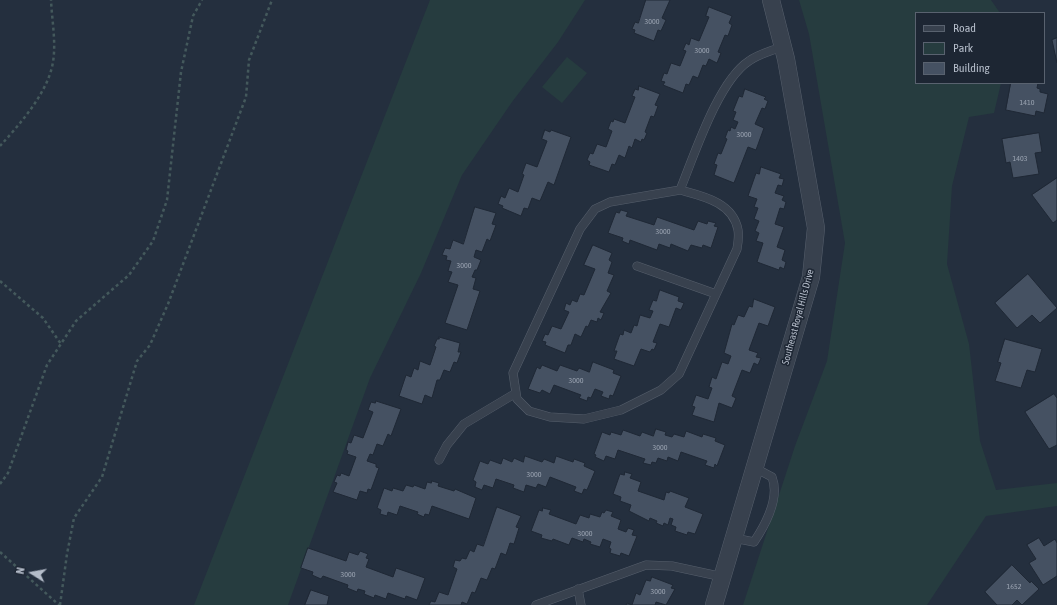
<!DOCTYPE html>
<style>
body{margin:0}
#map{position:relative;width:1057px;height:605px;overflow:hidden;background:#242f3e;font-family:"Asap Condensed",sans-serif}
canvas{display:block}
.legend{position:absolute;left:915px;top:12px;width:130px;height:72px;box-sizing:border-box;background:#1d2633;border:1px solid #59626f;margin:0;padding:5px 7px;list-style:none;font-size:12px;color:#b4bcc9}
.legend li{display:flex;align-items:center;gap:8px;height:20px}
.legend b{width:20px;border:1px solid #59626f}
.north{position:absolute;left:12px;top:553px;width:40px;height:40px;-webkit-text-stroke:3px #1d2633;paint-order:stroke;rotate:281deg;font-size:11px;font-weight:700;line-height:16px;text-align:center;color:#b4bcc9}
.north::after{content:'';display:block;margin:auto;width:14px;height:18px;background:#b4bcc9;clip-path:polygon(50% 0,100% 100%,50% 72%,0 100%)}
</style>
<div id="map">
<canvas width="1057" height="605"></canvas>
<ul class="legend">
<li><b style="height:5px;background:#38414e"></b>Road</li>
<li><b style="height:11px;background:#263c3f"></b>Park</li>
<li><b style="height:11px;background:#455162"></b>Building</li>
</ul>
<div class="north">N</div>
</div>
<script>
const ctx = document.querySelector('canvas').getContext('2d');
ctx.lineJoin = 'round';
function fill(path, color) {
  ctx.fillStyle = color;
  ctx.fill(path, 'evenodd');
}
function trace(path, color, width, dash) {
  ctx.strokeStyle = color;
  ctx.lineWidth = width;
  ctx.lineCap = dash ? 'butt' : 'round';
  ctx.setLineDash(dash || []);
  ctx.stroke(path);
}
function label(font, color, halo, rows, align = 'center') {
  ctx.font = font + ' "Asap Condensed",sans-serif';
  ctx.lineWidth = 3;
  ctx.setLineDash([]);
  ctx.textBaseline = 'middle';
  ctx.strokeStyle = halo;
  ctx.fillStyle = color;
  for (const [text, x, y, turn = 0] of rows) {
    ctx.save();
    ctx.translate(x, y);
    ctx.rotate((+turn || 0) * Math.PI / 180);
    ctx.textAlign = isNaN(turn) ? turn : align;
    if (halo) ctx.strokeText(text, 0, 0);
    ctx.fillText(text, 0, 0);
    ctx.restore();
  }
}
const green = new Path2D(`
 M430,0H585L558,42L512,102L462,175L421,273L370,378L288,605H194Z
 M799,0H991L1000,13H916V83H1001L994,113L969,117L952,186L947,264L969,344L980,441L996,490L1057,483V506L986,516L927,605H743L795,446L827,361L845,243L809,34Z
 M567,57L587,73L562,103L542,87Z`);
const building = new Path2D(`
 M646,0H670L662,18L666,20L661,31L658,30L654,41L634,33L635,30L632,29L635,22L638,23Z
 M709,7L732,16L729,23L732,25L728,36L725,35L718,52L721,53L717,63L709,59L706,66L703,65L698,78L693,76L689,85L686,84L683,93L663,85L665,82L661,81L664,73L667,74L671,63L680,66L686,51L683,50L686,43L689,45L691,38L699,41L709,17L706,16Z
 M1057,38V63L1052,40Z
 M1011,83H1038L1037,88L1040,89V92L1048,94L1044,113L1036,111L1035,116L1006,110Z
 M639,86L660,94L655,105L658,106L654,117L651,116L645,132L647,133L644,140L642,139L641,142L635,139L632,148L629,146L625,158L619,155L615,165L612,164L609,172L589,165L590,162L587,160L590,153L593,154L597,144L606,147L612,131L608,129L611,121L613,122L614,119L625,123L635,97L632,96L635,89L638,90Z
 M745,89L766,97L764,99L768,101L765,109L762,108L755,124L764,128L756,150L748,147L734,183L714,175L717,165L714,164L718,153L721,154L727,139L725,138L728,130L730,131L731,127L735,129L738,122L733,120L736,112L733,111L739,96L742,97Z
 M545,130L550,132L551,130L571,137L554,185L548,182L540,201L532,198L528,209L524,208L521,216L502,208L503,206L498,204L501,196L505,198L509,188L518,192L524,175L522,174L526,163L537,167L547,141L542,139Z
 M1039,133L1042,152L1035,153L1039,174L1013,178L1010,162L1006,163L1002,139Z
 M761,167L781,174L779,178L784,179L782,186L778,185L775,193L784,196L782,200L786,202L784,209L780,208L775,224L784,227L777,247L785,250L782,260L786,262L784,269L780,267L779,270L757,262L763,243L756,241L759,233L755,231L759,221L754,219L758,208L754,207L757,199L748,196L756,173L759,174Z
 M1057,178V220L1053,223L1032,195Z
 M475,207L496,213L492,224L496,225L490,241L487,239L482,252L476,250L474,257L481,260L477,270H475L472,277L476,278L473,289L480,291L467,330L445,323L458,285L448,282L452,272L448,271L451,261L446,260L447,256L442,255L445,248L450,249L453,240L463,244Z
 M621,210L628,212L626,216L654,225L657,217L694,230L698,221L707,224L708,221L716,223L714,226L718,227L711,248L703,245L702,248L691,245L688,251L671,244L670,248L659,244L657,250L630,240L629,244L622,241L623,238L608,233L616,212L619,213Z
 M593,245L612,253L609,260L612,262L608,273L614,275L607,291L611,293L600,312L604,313L601,320L598,318L597,322L591,320L588,327L586,326L581,337L575,334L571,345H568L565,353L545,345L546,342L542,341L545,334L548,335L552,326L561,329L569,312L564,310L566,303L570,305L572,300L577,302L580,294L584,295L595,269L584,265Z
 M1028,274L1057,308L1040,323L1032,315L1017,328L995,303Z
 M660,290L679,297L678,301L684,303L681,310L676,308L669,327L660,324L653,342L657,343L654,350L652,349L650,352L641,349L634,366L614,359L617,351H614L620,334L623,335L624,330L631,333L634,325L637,326L640,315L650,318L653,311L649,310L653,300L656,301Z
 M754,299L775,307L768,326L759,323L749,350L758,353L756,357L761,358L758,365L754,363L750,373L742,370L732,396L736,398L732,408L719,403L714,422L692,415L695,407L692,406L696,395L708,399L712,388L709,387L712,377L716,379L722,362L728,364L731,356L724,353L732,324L734,325L738,315L744,317L749,306L752,307Z
 M439,337L460,343L458,352H461L457,363L454,362L450,372L444,370L440,380H437L432,398L425,395L422,404L399,396L406,375L411,377L414,368L418,370L420,361L430,365L436,347L434,346L437,339H439Z
 M1005,339L1042,349L1035,372L1027,370L1021,388L995,381L1001,363L998,362Z
 M593,362L614,370L613,373L621,376L613,396L610,395L609,399L601,396L603,392L595,389L591,398L588,397L587,401L579,398L581,395L554,385L550,394L542,390L540,393L528,389L537,367L540,369L542,365L557,371L560,365L577,371L579,368L589,372Z
 M1054,394L1057,398V445L1049,449L1025,412Z
 M376,401L401,409L391,436L388,434L383,446L377,444L373,455L370,454L367,461L376,464V467L379,468L371,490L368,489L367,493L360,491L357,500L333,492L337,483L334,482L337,475L340,476L341,473L349,476L356,457L347,454L348,451L346,450L348,442L351,443L354,435L363,438L373,412L368,410L371,402L375,403Z
 M656,429L666,432L665,435L672,437L674,434L684,437L686,431L702,437L703,434L716,438L715,441L725,445L717,466L715,464L714,468L705,465L707,461L681,452L678,461L668,457L667,461L658,458L656,463L652,462L651,465L643,463L645,459L618,450L615,459L606,456L604,461L595,457L596,455L594,454L602,432L610,435L611,432L621,435L623,430L640,436L642,432L653,436Z
 M525,456L542,462L544,459L554,463L556,456L573,462L574,459L585,463L584,466L595,471L587,490L584,489L582,494L574,491L576,487L550,477L546,487L538,484L536,488L526,485L524,492L513,488L514,485L496,479L493,488L484,485L482,490L475,487L476,482L473,480L480,461L488,464L490,460L501,464L503,458L512,462L514,458L523,462Z
 M625,472L632,474L630,478L641,482L638,491L664,500L666,492L669,493L670,491L689,498L685,507L703,514L695,534L688,532L687,535L675,531L676,527L671,525L673,519L670,518L668,525L664,523L663,526L656,523L657,521L650,518L649,521L629,511L631,505L620,501L621,497L613,494L620,474L624,475Z
 M432,481L439,483L438,486L454,491L455,489L476,498L469,519L432,506L429,515L425,514L424,517L417,514L418,512L400,506L397,515L388,512L387,516L380,514L381,510L377,508L384,488L392,491L393,488L403,491L406,485L413,487L414,485L425,489L427,482L431,483Z
 M497,507L521,516L516,527L519,528L514,544L510,543L506,555L501,553L495,569L492,568L487,580L481,578L475,593L472,592L467,604L462,602L461,605H429L431,601L435,602L439,592L448,595L457,569L453,567L455,560L460,561L462,558L466,559L470,550L474,552L477,544L483,546Z
 M543,508L551,510L549,514L576,524L580,515L589,518L590,514L600,517L602,512L604,513L606,510L613,512L611,516L621,520L618,529L626,532L628,528L634,530L632,535L637,536L629,556L621,553L620,556L610,553L611,549L609,548L611,542L603,539L600,547L590,544L591,542L584,539L583,542L572,538L569,545L553,539L552,541L541,538L542,535L531,531L539,510L542,511Z
 M1039,538L1044,546L1055,539L1057,543V576L1043,585L1029,563L1036,559L1027,545Z
 M308,548L346,561L349,552L358,555L360,551L368,554L366,558L369,559L366,567L393,577L396,568L425,578L417,600L406,596L405,599L388,593L386,599L375,595L374,598L364,594L365,591L358,589L357,592L347,588L348,585L323,576L321,579L312,575L313,572L301,568Z
 M1012,565L1030,583L1031,581L1039,589L1022,605L1017,600L1012,605H997L985,592Z
 M652,577L673,585L671,588L675,589L666,605L656,602L655,605H626L627,603L632,605L636,593L640,595L646,580L650,581Z
 M311,590L329,596L327,605H305Z`);
const path = new Path2D(`
 M0,146C19,125 45,96 52,67C57,46 52,22 51,0
 M0,281L43,318L61,344
 M0,484L8,473L47,365L76,321L129,275L153,241L167,200L181,72L193,16L202,0
 M0,552L59,605
 M60,605L67,554L74,518L102,477L137,361L150,345L168,304L246,97L249,60L272,0`);
const lane = new Path2D(`
 M680,190C702,196 733,202 738,230C739,235 738,243 737,249L679,374L661,390L621,410L584,419L550,417L529,411L517,399L513,373L580,229L595,209L610,202Z
 M680,190C694,156 718,81 749,61C758,54 772,51 783,46
 M637,266L716,294
 M439,460L447,445L464,424L516,393
 M734,538L754,542C766,524 780,498 772,477L755,468
 M578,589L581,605
 M536,605L646,565L672,566L723,577`);
const street = new Path2D(`
 M714,605L811,277L816,228L786,59L771,0`);
const numberNames = [
 ["3000",652,21],
 ["3000",702,50],
 ["1410",1027,102],
 ["3000",744,134],
 ["1403",1020,158],
 ["3000",663,231],
 ["3000",464,265],
 ["3000",576,380],
 ["3000",660,447],
 ["3000",534,474],
 ["3000",585,533],
 ["3000",348,574],
 ["1652",1014,586],
 ["3000",658,591]
];
const streetNames = [
 ["Southeast Royal Hills Drive",798,317,-75]
];
fill(green, '#263c3f');
fill(building, '#455162');
trace(building, '#1f2835', 1);
trace(lane, '#565f6c', 9);
trace(street, '#565f6c', 18);
trace(path, '#44595c', 2.5, [3, 3]);
trace(lane, '#38414e', 8);
trace(street, '#38414e', 17);
label('8px', '#98a1af', null, numberNames);
label('10px', '#b4bcc9', '#1d2633', streetNames);
</script>
